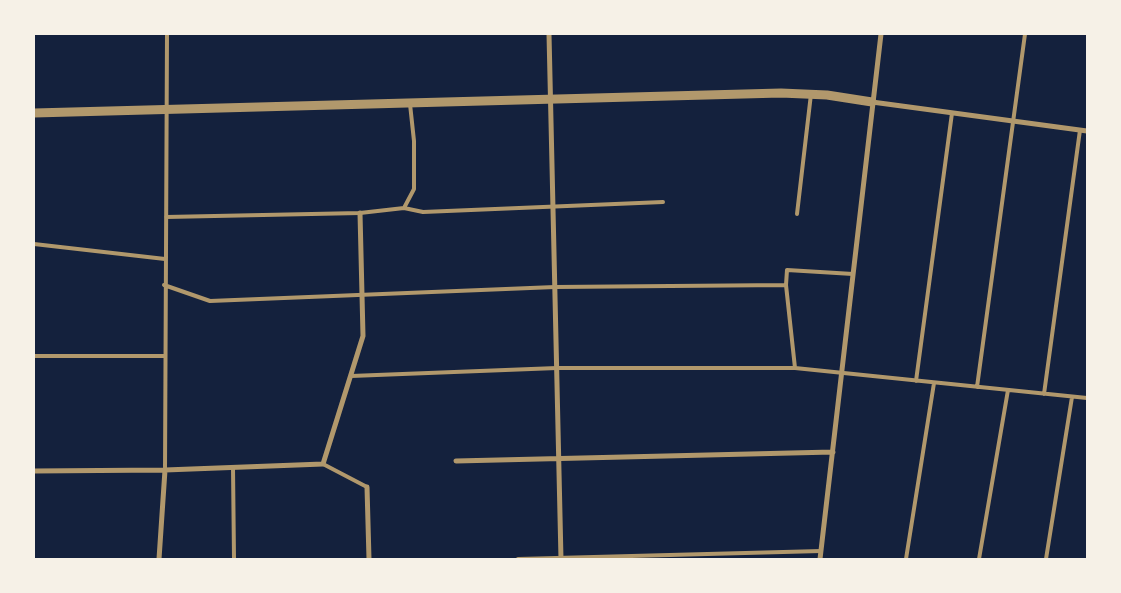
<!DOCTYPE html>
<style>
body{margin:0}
#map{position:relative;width:1121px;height:593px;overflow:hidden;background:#14213d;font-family:Ubuntu,sans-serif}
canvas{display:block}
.frame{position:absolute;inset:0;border:35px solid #f6f1e7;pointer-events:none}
</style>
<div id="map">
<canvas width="1121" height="593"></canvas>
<div class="frame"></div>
</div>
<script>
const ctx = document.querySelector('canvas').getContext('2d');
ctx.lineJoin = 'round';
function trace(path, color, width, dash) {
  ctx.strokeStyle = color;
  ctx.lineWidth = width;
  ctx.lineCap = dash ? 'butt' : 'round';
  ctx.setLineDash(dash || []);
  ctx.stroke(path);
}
const service = new Path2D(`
 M404,208L423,212L663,202
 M797,214L811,94
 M166,217L360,213L404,208L414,189V141L410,104
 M34,244L165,259
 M164,285L210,301L555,287L786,285
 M34,356H164
 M795,368L786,285L787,270L853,274
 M351,376L557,368H795L1087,398
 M916,381L952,113
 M977,387L1025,34
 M1044,394L1080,130
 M323,464L367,487
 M233,467L234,559
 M165,470L167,34
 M518,559L821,551
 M906,559L934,383
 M979,559L1008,390
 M1046,559L1072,397`);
const minor = new Path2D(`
 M549,34L561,559
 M872,102L1087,131
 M456,461L833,452
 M34,471L165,470L323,464L363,336L360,213
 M367,487L369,559
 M159,559L165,470
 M820,559L881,34`);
const tertiary = new Path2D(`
 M34,113L781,93L827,95L872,102`);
trace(service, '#b1986c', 4);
trace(minor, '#b1986c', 5);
trace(tertiary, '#b1986c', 9);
</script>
